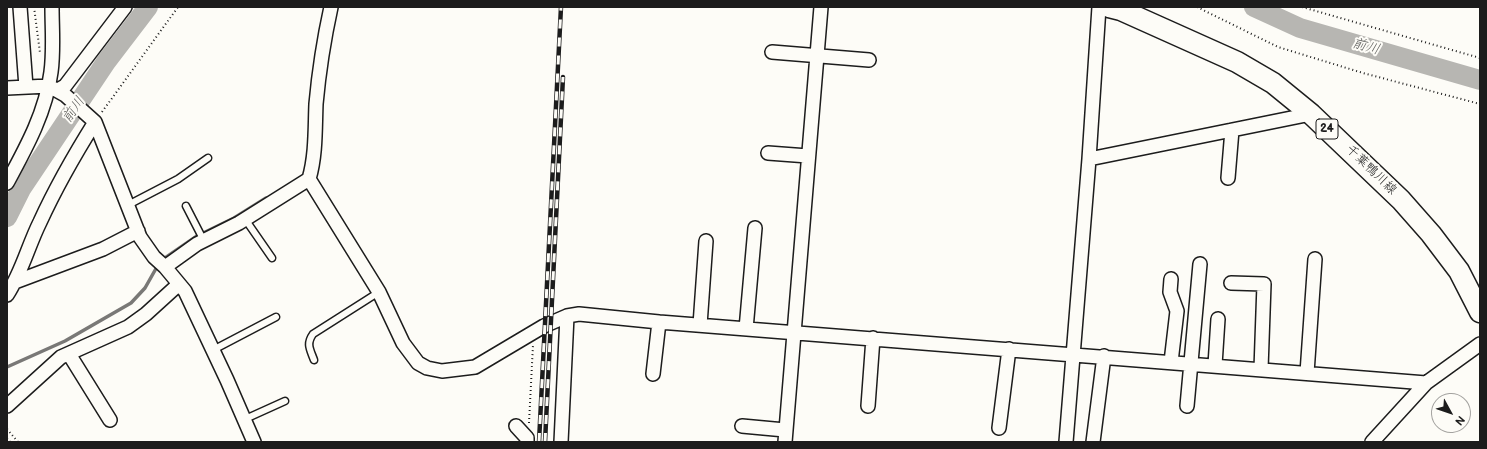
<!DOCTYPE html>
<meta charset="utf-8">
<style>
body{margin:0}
#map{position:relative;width:1487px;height:449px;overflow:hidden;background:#fdfcf7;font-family:"Balsamiq Sans",sans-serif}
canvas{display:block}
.frame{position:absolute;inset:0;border:8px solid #1c1c1c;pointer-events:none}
.north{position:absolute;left:1431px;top:393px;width:40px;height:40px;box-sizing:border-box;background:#fdfcf7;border:1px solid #a3a29f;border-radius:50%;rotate:130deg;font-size:11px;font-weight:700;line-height:16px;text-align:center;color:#1c1c1c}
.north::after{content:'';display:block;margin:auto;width:14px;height:18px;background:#1c1c1c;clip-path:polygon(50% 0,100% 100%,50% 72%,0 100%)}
</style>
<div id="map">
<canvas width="1487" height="449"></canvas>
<div class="frame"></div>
<div class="north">N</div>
</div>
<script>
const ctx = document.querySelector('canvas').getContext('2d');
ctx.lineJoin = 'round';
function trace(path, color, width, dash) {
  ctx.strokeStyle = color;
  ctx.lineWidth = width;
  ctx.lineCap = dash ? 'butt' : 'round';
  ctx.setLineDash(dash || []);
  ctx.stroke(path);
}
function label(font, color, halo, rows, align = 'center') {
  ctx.font = font + ' "Balsamiq Sans","Klee One",sans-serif';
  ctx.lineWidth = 4;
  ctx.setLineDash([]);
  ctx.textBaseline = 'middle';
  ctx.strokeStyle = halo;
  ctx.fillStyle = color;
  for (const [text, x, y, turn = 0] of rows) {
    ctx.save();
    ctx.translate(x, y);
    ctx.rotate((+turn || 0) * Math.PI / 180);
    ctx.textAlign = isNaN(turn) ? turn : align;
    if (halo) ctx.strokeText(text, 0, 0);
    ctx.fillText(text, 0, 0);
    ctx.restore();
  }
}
const stream = new Path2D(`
 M162,260L197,236L234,218L266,198
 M7,367L65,341L131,303L145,288L158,265`);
const river = new Path2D(`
 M1254,7L1300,28L1480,80
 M7,217L21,189L106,62L148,7`);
const path = new Path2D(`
 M34,7L40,53
 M1197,7L1278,47L1363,73L1480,104
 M1302,7L1480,58
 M102,112L178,7
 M529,423L533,345
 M7,429L18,442
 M7,438L10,442`);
const lane = new Path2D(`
 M128,205L178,179L208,158
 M186,206L204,241
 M245,219L272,258
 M213,350L276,317
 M314,360C310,349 306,344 313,334L379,292
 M243,420L285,401`);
const street = new Path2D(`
 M20,7L26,87
 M772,52L869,60
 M7,88L49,86L65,95L95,122L140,237L154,257L165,267L185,291L227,380L254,442
 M58,90L65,86L125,7
 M768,153L808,156
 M1089,159L1311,114
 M1228,178L1232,130
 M309,179L379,292L403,343L418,363L427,368L442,371L475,367L544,326L567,316L579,314L659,322L1426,383
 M7,183C26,148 46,112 51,72C54,51 52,28 52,7
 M165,267L197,244L239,223L309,179C316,155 315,129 316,104C319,71 324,39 331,7
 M15,282L103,249L138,231
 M1231,283L1264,284L1261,369
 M7,295C22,272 28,246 40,222C56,187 75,154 95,122
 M700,325L706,241
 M746,329L755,228
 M69,354L110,420
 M1171,362L1177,311L1170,292L1171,279
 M1215,365L1218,319
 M1307,373L1315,259
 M653,374L659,322
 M7,406L61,357L128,327L146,314L179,284
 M868,406L873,338
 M1187,406L1200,264
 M516,426L527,438V442
 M742,426L785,430
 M999,428L1009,349
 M561,442L567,316
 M785,442L821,7
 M1066,442L1089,159L1099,7
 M1093,442L1104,356
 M1372,442L1426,383L1480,344`);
const primary = new Path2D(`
 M1109,7L1121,10L1237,62L1273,83L1311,114L1401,200L1431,234L1459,271L1480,312`);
const rail = new Path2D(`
 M539,442L561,7
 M545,442L563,77`);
const shields = [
 [1327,129,22]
];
const shieldNames = [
 ["24",1327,129]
];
const streetNames = [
 ["千葉鴨川線",1371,170,44]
];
const waterNames = [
 ["前川",1366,47,16],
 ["前川",74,110,-56]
];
trace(stream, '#797876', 3.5);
trace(river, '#b7b6b2', 20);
trace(lane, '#1c1c1c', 9);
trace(street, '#1c1c1c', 16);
trace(primary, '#1c1c1c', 23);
trace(path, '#1c1c1c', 2, [1, 3]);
trace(lane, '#fdfcf7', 6);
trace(street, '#fdfcf7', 13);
trace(primary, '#fdfcf7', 20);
trace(rail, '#1c1c1c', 4.5);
trace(rail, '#fdfcf7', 3, [9]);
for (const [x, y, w] of shields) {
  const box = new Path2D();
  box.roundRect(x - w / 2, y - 10, w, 20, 3);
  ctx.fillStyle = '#fdfcf7';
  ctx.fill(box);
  trace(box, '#1c1c1c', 1);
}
label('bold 12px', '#1c1c1c', null, shieldNames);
label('13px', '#1c1c1c', '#fdfcf7', streetNames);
label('italic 14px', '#5a5a58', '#fdfcf7', waterNames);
</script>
